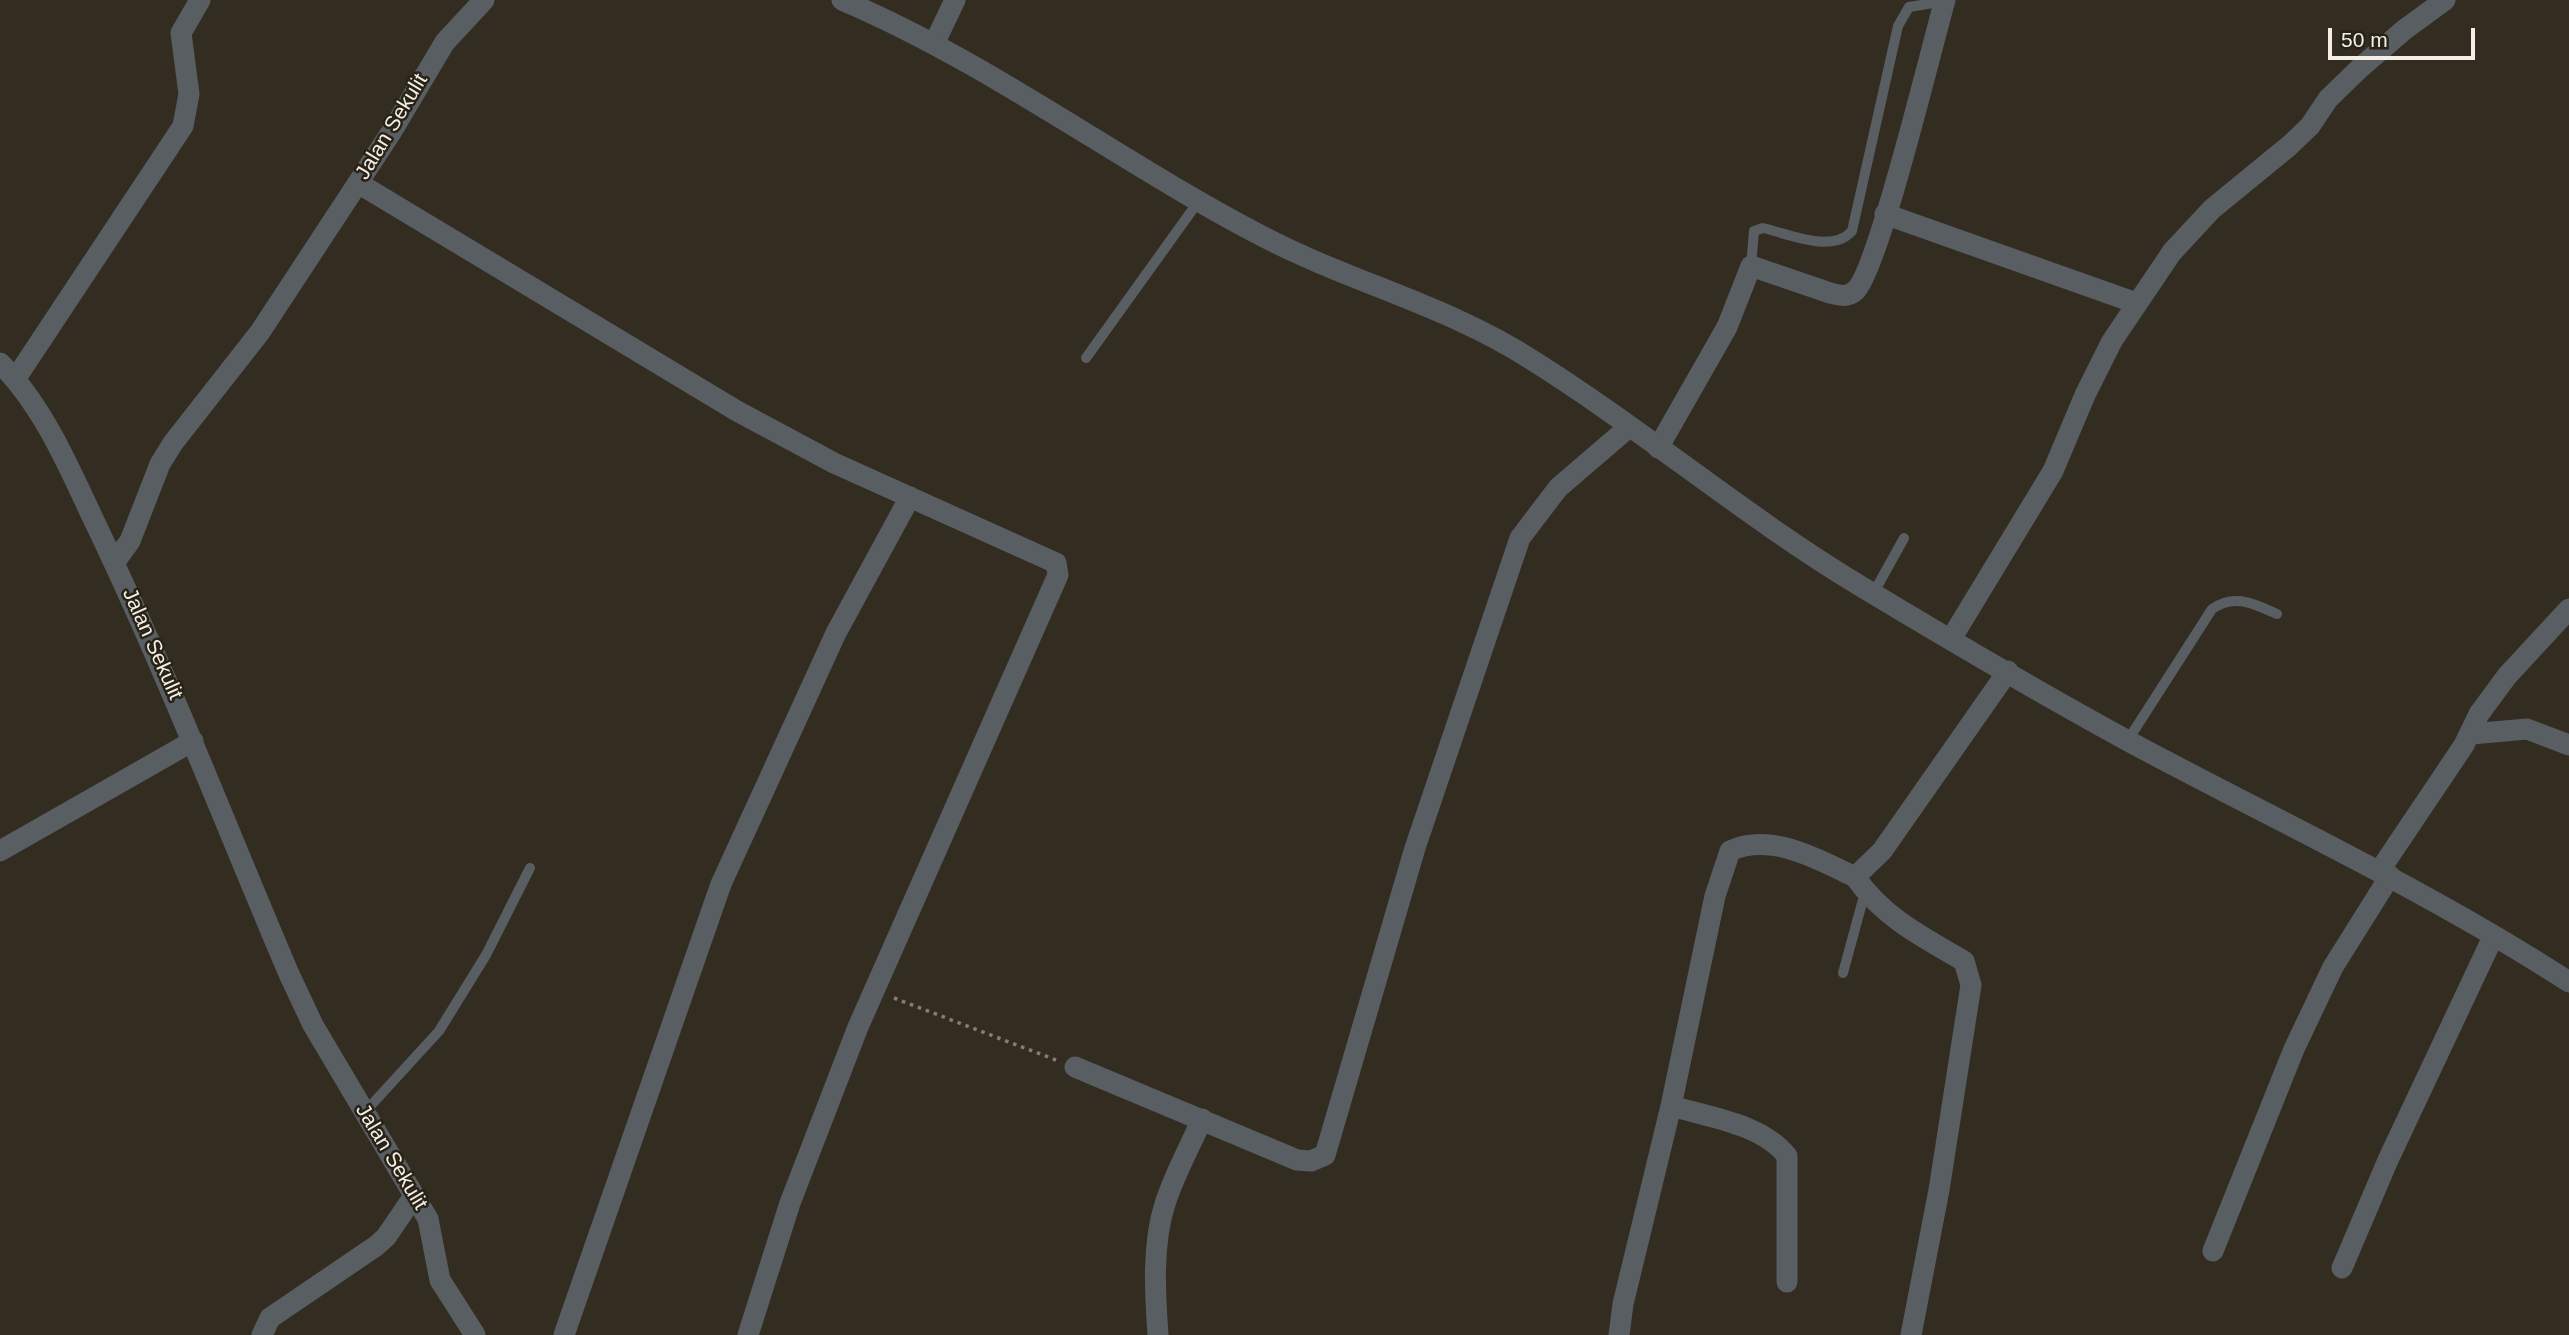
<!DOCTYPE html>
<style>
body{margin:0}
#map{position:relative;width:2569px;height:1335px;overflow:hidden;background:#332d21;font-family:Helvetica,sans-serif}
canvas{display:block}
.scale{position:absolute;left:2328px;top:28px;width:147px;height:32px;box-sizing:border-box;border:4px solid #f3efe7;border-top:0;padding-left:9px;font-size:21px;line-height:24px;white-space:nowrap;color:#f3efe7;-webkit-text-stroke:5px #292317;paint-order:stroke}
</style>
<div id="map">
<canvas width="2569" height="1335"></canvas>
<div class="scale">50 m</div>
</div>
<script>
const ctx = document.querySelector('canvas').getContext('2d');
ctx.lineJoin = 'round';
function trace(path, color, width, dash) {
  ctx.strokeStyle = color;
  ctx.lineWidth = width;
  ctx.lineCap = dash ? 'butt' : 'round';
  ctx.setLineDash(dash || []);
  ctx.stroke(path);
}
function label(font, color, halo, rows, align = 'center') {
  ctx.font = font + ' Helvetica,sans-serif';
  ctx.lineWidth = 5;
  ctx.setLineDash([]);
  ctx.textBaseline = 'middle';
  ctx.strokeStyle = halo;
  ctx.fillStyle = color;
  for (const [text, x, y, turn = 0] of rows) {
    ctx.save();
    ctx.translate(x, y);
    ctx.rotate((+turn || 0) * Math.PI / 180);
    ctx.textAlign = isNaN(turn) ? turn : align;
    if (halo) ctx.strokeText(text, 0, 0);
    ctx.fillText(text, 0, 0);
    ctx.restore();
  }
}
const path = new Path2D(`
 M894,998L1056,1060`);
const service = new Path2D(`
 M1751,266L1754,231L1763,228C1789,234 1832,254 1852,231L1898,26L1909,7L1945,1
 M1086,358L1198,202
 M1873,594L1904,538
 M2128,740L2212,609C2235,593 2254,604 2277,614
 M1843,973L1865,892
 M364,1113L439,1031L486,955L530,868`);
const minor = new Path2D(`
 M934,44L955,0
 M358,183L737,411L834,463L1056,563L1058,575L858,1027L790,1203L748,1335
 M1885,214L2136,303
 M0,363C46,409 71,473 99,531C168,676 226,826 289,974L313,1025L428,1219L440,1280L475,1335
 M16,378L183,126L189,94L181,33L200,0
 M1658,448L1727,327L1751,266L1830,293C1838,295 1847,298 1855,291C1878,271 1932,45 1945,0
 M114,563L130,541L160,464L173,443L260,332L392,131L445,42L484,0
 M1951,639L2053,471L2085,395L2112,341L2172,252L2212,209L2289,146L2310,126L2328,99L2360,68L2404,30L2445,0
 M2471,734L2527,729L2569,745
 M0,851L193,741
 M2380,870L2464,745L2479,714L2507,676L2569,609
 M1855,877C1883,917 1922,937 1964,961L1971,985L1939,1190L1911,1335
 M1075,1067L1297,1160L1311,1161L1325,1155L1415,848L1520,538L1558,488L1629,427
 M1671,1106C1709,1117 1762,1124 1787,1156V1282
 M2213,1251L2294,1049L2333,967L2390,876
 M2342,1268L2388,1160L2493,937
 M262,1335L270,1318L376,1246L386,1237L414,1196
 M564,1335L721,884L836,633L910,497
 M1158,1335C1155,1293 1152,1244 1165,1204C1174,1175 1190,1147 1202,1119
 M1619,1335L1623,1304L1671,1106L1715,896L1730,851C1771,832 1817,859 1855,877L1882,851L2008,671`);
const tertiary = new Path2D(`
 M842,0C990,63 1118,161 1260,235C1349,282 1447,305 1532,360C1645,431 1747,518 1862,587C1950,640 2040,693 2130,742C2277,821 2429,891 2569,982`);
const streetNames = [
 ["Jalan Sekulit",392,127,-59],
 ["Jalan Sekulit",152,644,66],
 ["Jalan Sekulit",391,1157,59]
];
trace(path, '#847f75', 3.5, [3.5, 5]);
trace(service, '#595e63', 10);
trace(minor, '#595e63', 21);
trace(tertiary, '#595e63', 21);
label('21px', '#f3efe7', '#292317', streetNames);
</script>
